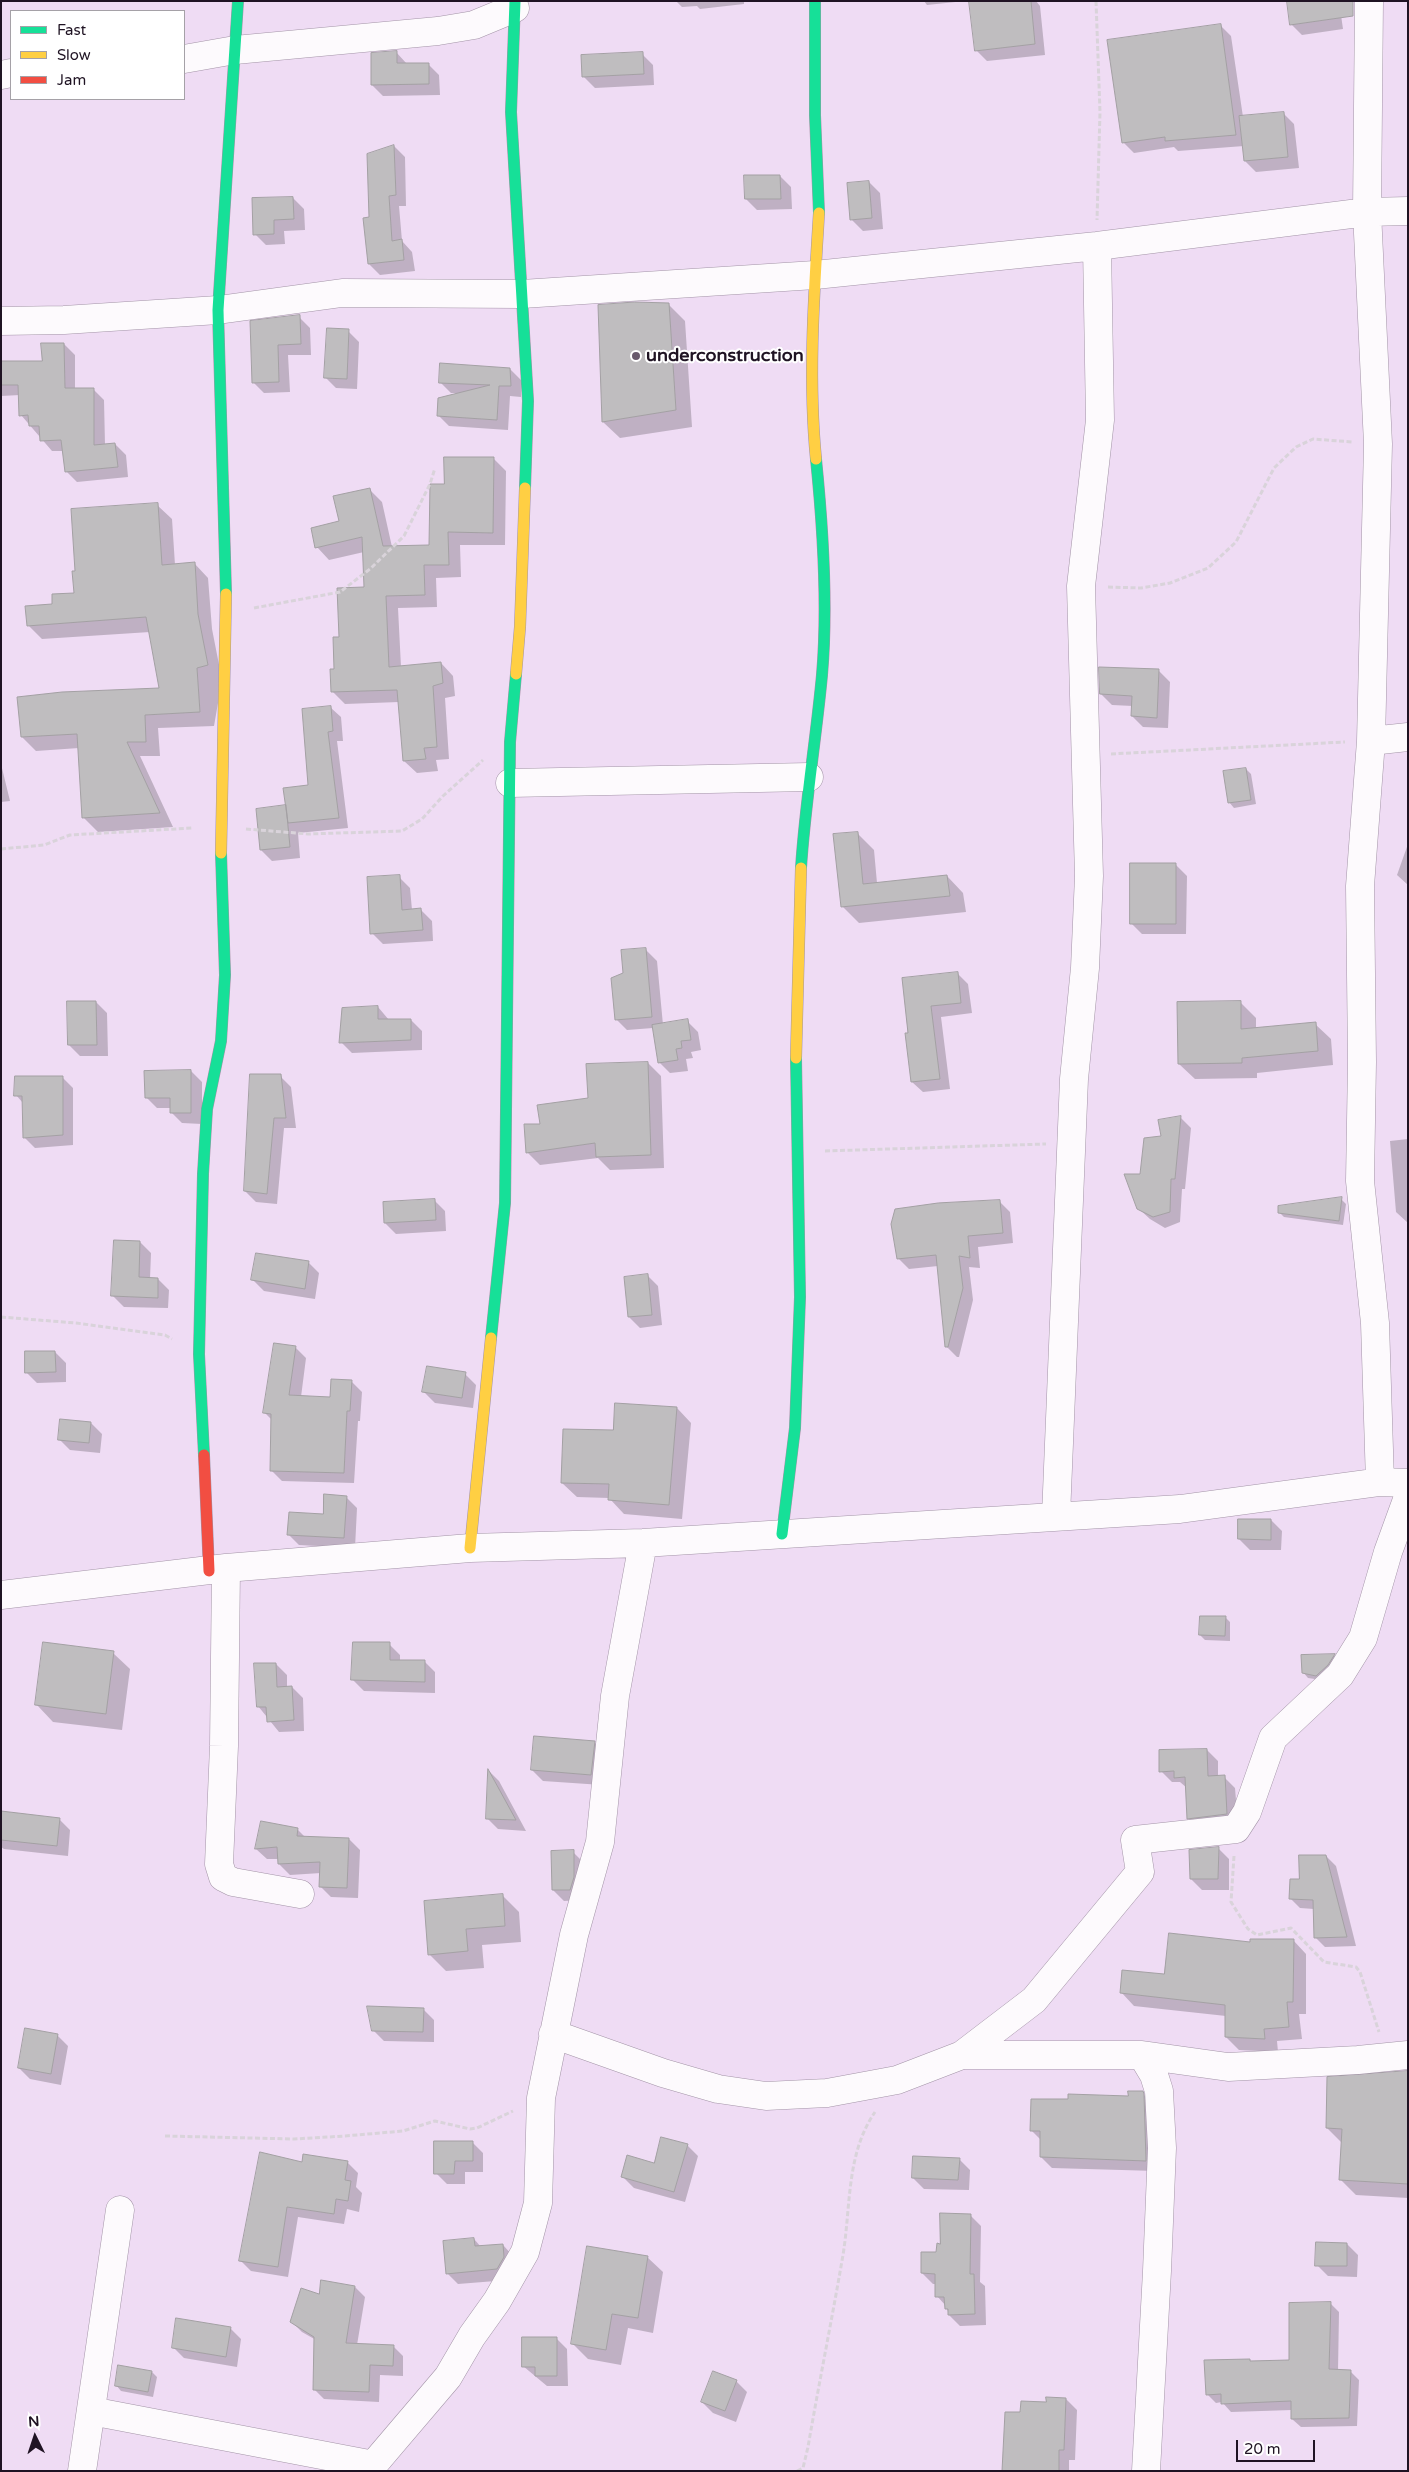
<!DOCTYPE html>
<style>
body{margin:0}
#map{position:relative;width:1409px;height:2472px;overflow:hidden;background:#efdcf4;font-family:"Varela Round",sans-serif}
canvas{display:block}
.frame{position:absolute;inset:0;border:2px solid #1f1323;pointer-events:none}
.legend{position:absolute;left:10px;top:10px;width:175px;height:90px;box-sizing:border-box;background:#fff;border:1px solid #a5a1a7;margin:0;padding:6px 9px;list-style:none;font-size:15px;color:#1f1323}
.legend li{display:flex;align-items:center;gap:10px;height:25px}
.legend b{width:25px;border:1px solid #a5a1a7}
.north{position:absolute;left:10px;top:2412px;width:50px;height:50px;-webkit-text-stroke:4px #fff;paint-order:stroke;rotate:356deg;font-size:14px;font-weight:700;line-height:20px;text-align:center;color:#1f1323}
.north::after{content:'';display:block;margin:auto;width:18px;height:22px;background:#1f1323;clip-path:polygon(50% 0,100% 100%,50% 72%,0 100%)}
.scale{position:absolute;left:1236px;top:2440px;width:79px;height:22px;box-sizing:border-box;border:2px solid #1f1323;border-top:0;padding-left:6px;font-size:15px;line-height:18px;white-space:nowrap;color:#1f1323;-webkit-text-stroke:4px #fff;paint-order:stroke}
</style>
<div id="map">
<canvas width="1409" height="2472"></canvas>
<div class="frame"></div>
<ul class="legend">
<li><b style="height:6px;background:#16e098"></b>Fast</li>
<li><b style="height:6px;background:#ffcf43"></b>Slow</li>
<li><b style="height:6px;background:#f24e42"></b>Jam</li>
</ul>
<div class="north">N</div>
<div class="scale">20 m</div>
</div>
<script>
const ctx = document.querySelector('canvas').getContext('2d');
ctx.lineJoin = 'round';
function fill(path, color) {
  ctx.fillStyle = color;
  ctx.fill(path, 'evenodd');
}
function trace(path, color, width, dash) {
  ctx.strokeStyle = color;
  ctx.lineWidth = width;
  ctx.lineCap = dash ? 'butt' : 'round';
  ctx.setLineDash(dash || []);
  ctx.stroke(path);
}
function label(font, color, halo, rows, align = 'center') {
  ctx.font = font + ' "Varela Round",sans-serif';
  ctx.lineWidth = 4;
  ctx.setLineDash([]);
  ctx.textBaseline = 'middle';
  ctx.strokeStyle = halo;
  ctx.fillStyle = color;
  for (const [text, x, y, turn = 0] of rows) {
    ctx.save();
    ctx.translate(x, y);
    ctx.rotate((+turn || 0) * Math.PI / 180);
    ctx.textAlign = isNaN(turn) ? turn : align;
    if (halo) ctx.strokeText(text, 0, 0);
    ctx.fillText(text, 0, 0);
    ctx.restore();
  }
}
const shadow = new Path2D(`
 M676,1H744V4L700,9L697,6L682,7Z
 M924,1H965L927,5Z
 M970,1H1036L1040,6L1045,55L987,61L976,50Z
 M1340,8L1343,29L1302,35L1291,24Z
 M1220,25L1231,36L1243,117L1283,113L1294,124L1299,168L1256,172L1245,161L1244,146L1178,151L1174,147L1134,153L1123,142Z
 M396,52L407,64H428L439,75L440,95L383,96L372,85Z
 M642,54L653,65L654,85L595,88L584,77Z
 M394,146L405,157L406,206H399L402,241L412,252L415,271L380,275L369,264Z
 M780,176L791,187L792,209L757,210L746,199Z
 M869,182L880,193L883,229L863,231L852,220Z
 M293,198L304,209L305,230L284,231L285,244L266,245L255,234Z
 M668,304L685,321L692,427L620,438L603,422L599,306Z
 M299,317L310,328L311,355H288L290,392L264,393L253,382L251,322Z
 M348,331L359,342L357,389L336,388L325,377Z
 M64,344L75,355V390L93,389L104,400L105,445L115,444L126,455L128,477L77,482L66,471L64,451H52L21,415L20,395L1,396V363L43,362Z
 M510,369L521,380V397L510,396L508,430L449,426L438,415L457,393H451L440,382Z
 M493,458L506,471L505,545H460L461,577L436,578L437,607L398,608L401,667L441,663L453,676L455,696L445,698L449,759L436,760L438,771L417,773L404,761L399,702L345,704L332,691L340,638L366,588L364,552L329,560L317,547L369,489L382,502L392,547L430,546L445,486Z
 M157,505L172,519L175,565L194,563L208,578L212,629L222,680L214,726L158,728L160,756H140L173,827L98,832L84,818L79,748L36,751L22,737L161,689L150,632L42,639L28,625L54,605L75,594Z
 M1159,671L1170,682L1168,728L1143,727L1132,716L1133,706L1112,705L1101,694Z
 M331,708L341,717L343,741H337L348,828L298,833L300,858L272,861L261,850L309,786Z
 M1,764L10,801L1,802Z
 M1246,769L1251,774L1256,804L1234,808L1229,802Z
 M857,833L874,850L877,883L947,876L963,893L966,912L859,923L842,906Z
 M1408,844V885L1397,875Z
 M1176,865L1187,876L1186,934H1142L1131,923Z
 M399,877L410,888L412,910H421L432,921L433,941L383,944L372,933Z
 M646,950L657,961L663,1025L687,1021L698,1032L701,1050L691,1052L693,1058L686,1059L688,1071L670,1073L659,1062L653,1028L627,1030L616,1019L625,974Z
 M957,973L968,984L972,1013L941,1017L950,1089L923,1092L912,1082L903,979Z
 M96,1002L107,1013L108,1056H80L69,1045Z
 M1240,1002L1256,1018V1029L1315,1024L1331,1039L1333,1065L1257,1073V1078L1195,1079L1179,1064Z
 M378,1007L389,1020H411L422,1031V1050L352,1053L341,1042Z
 M648,1063L661,1076L664,1168L610,1170L598,1158L540,1165L527,1152L541,1125L589,1099Z
 M191,1071L202,1082V1124L182,1123L171,1112V1108H157L146,1097Z
 M280,1076L291,1087L296,1128H284L277,1204L256,1202L245,1191Z
 M62,1077L73,1088V1145L35,1148L24,1137L23,1103L16,1095Z
 M1180,1117L1191,1128L1185,1189H1182L1180,1222L1165,1228L1150,1219L1138,1208L1142,1176L1162,1137Z
 M1408,1139V1223L1396,1212L1390,1141Z
 M1341,1199L1346,1204L1343,1225L1284,1217L1279,1212Z
 M434,1200L445,1211L446,1231L396,1234L385,1223Z
 M999,1201L1010,1212L1013,1243L978,1247L980,1268L969,1267L973,1300L959,1357H957L946,1346L938,1266L909,1269L898,1258Z
 M140,1242L151,1253L150,1279H158L169,1290L168,1308L124,1307L113,1296Z
 M308,1262L319,1273L315,1299L264,1291L253,1280Z
 M647,1275L658,1286L662,1325L640,1328L629,1317Z
 M295,1347L306,1358L301,1397L331,1399L351,1381L362,1392L360,1421H358L354,1483L282,1481L271,1470L272,1420L265,1413Z
 M55,1352L66,1363V1382L37,1383L26,1372Z
 M465,1374L476,1385L473,1408L435,1403L424,1392Z
 M677,1408L691,1423L682,1519L624,1514L609,1498L577,1497L562,1483L614,1431Z
 M91,1423L102,1434L100,1453L70,1450L59,1439Z
 M346,1497L357,1508L355,1548L299,1545L288,1534L324,1515Z
 M1271,1520L1282,1531L1281,1550H1250L1239,1539Z
 M1225,1617L1230,1622V1641L1205,1640L1200,1635Z
 M389,1644L400,1655V1662L424,1661L435,1672V1693L364,1691L353,1680Z
 M113,1653L130,1669L122,1730L53,1722L37,1705Z
 M1334,1655L1339,1660L1322,1680L1308,1678L1303,1672Z
 M276,1664L287,1675V1688L292,1687L303,1698L304,1731L279,1732L258,1706Z
 M594,1742L605,1753L602,1785L543,1781L532,1770Z
 M1207,1750L1218,1761V1777H1224L1235,1788L1238,1825L1199,1829L1188,1818L1187,1788L1180,1782H1172L1161,1771Z
 M490,1772L499,1781L526,1831L498,1829L487,1818Z
 M1,1813L59,1819L70,1830L68,1856L4,1849L1,1847Z
 M262,1822L298,1830L306,1838L349,1839L360,1850L358,1898L331,1897L320,1886L321,1873L290,1875L279,1864V1859H267L256,1849Z
 M1218,1848L1229,1859V1890H1202L1191,1879Z
 M573,1852L584,1863L581,1900L564,1901L553,1890Z
 M1326,1856L1336,1866L1356,1946L1325,1947L1316,1938L1314,1909L1300,1908L1291,1899L1300,1881Z
 M502,1895L519,1912L521,1942L482,1945L484,1968L446,1971L429,1954Z
 M1293,1940L1306,1954V2014H1299L1302,2039L1277,2041L1278,2052L1239,2050L1226,2037V2016L1134,2006L1121,1992L1252,1943Z
 M423,2009L434,2020V2042L384,2041L373,2030Z
 M57,2035L68,2046L61,2085L30,2079L19,2068Z
 M1408,2073V2198L1356,2195L1341,2180L1343,2144L1327,2128Z
 M1142,2093L1153,2104L1156,2171L1052,2168L1041,2157V2140L1031,2130L1069,2100L1129,2097Z
 M472,2142L483,2153V2172H465V2184H447L436,2173Z
 M688,2146L698,2156L685,2202L634,2188L623,2177L655,2164Z
 M959,2159L970,2170L969,2190L924,2189L913,2178Z
 M347,2162L358,2173L356,2187L362,2193L359,2212L347,2209L344,2224L298,2217L288,2277L251,2271L240,2260L303,2163Z
 M970,2215L981,2226L980,2282L985,2286L986,2325L960,2326L949,2315L946,2306L937,2296L936,2284H933L922,2273Z
 M474,2239L481,2247L503,2245L513,2256L508,2280L458,2284L447,2273Z
 M1347,2244L1358,2255L1357,2277L1328,2276L1317,2265Z
 M647,2257L663,2272L653,2333L628,2328L621,2365L588,2359L573,2344Z
 M355,2287L365,2297L357,2345L393,2346L403,2356V2376L380,2375L379,2402L324,2399L314,2389L316,2340L302,2332L292,2322L320,2295Z
 M1330,2303L1339,2312L1338,2371H1350L1359,2380L1357,2426L1301,2427L1292,2419V2410L1231,2412L1222,2402L1216,2403L1207,2394L1250,2360L1252,2363L1290,2362Z
 M230,2328L241,2339L237,2367L184,2358L173,2347Z
 M556,2338L567,2349L568,2386H547L523,2366Z
 M152,2372L157,2377L153,2397L121,2391L116,2385Z
 M736,2381L747,2392L736,2422L713,2413L702,2402Z
 M1047,2399H1066L1077,2410L1075,2460H1069V2471H1003L1022,2414L1047,2404Z`);
const building = new Path2D(`
 M969,1H1031L1035,44L975,51Z
 M1287,1H1353V16L1290,25Z
 M1221,24L1236,135L1165,141V137L1122,143L1107,40Z
 M397,51V63H429V84L371,85V53Z
 M643,52L644,74L582,77L581,55Z
 M1284,112L1288,157L1244,161L1239,116Z
 M394,145L396,195L389,196L392,241L402,239L404,260L368,264L363,218L369,217L367,154Z
 M744,175H780L781,199H745Z
 M869,181L872,218L850,220L847,183Z
 M293,197L294,219L274,220V234L253,235L252,198Z
 M635,302L669,303L676,410L602,422L598,305Z
 M300,315L301,344L278,345L279,382L252,383L250,321Z
 M327,328L349,329L347,379L324,378Z
 M41,343H64L65,388H94V445L115,443L118,467L65,472L61,440L40,441L39,426H29L28,415L19,416L18,385H1V361H42Z
 M440,363L510,368L511,386H499L497,420L437,416L438,398L490,385L439,383Z
 M444,457H494L493,533L448,532L449,565H424L425,595L386,596L389,667L441,662L443,683L433,686L437,747L424,748L426,759L403,761L397,690L331,692L330,669H334L333,637H339L337,588L364,587L362,537L315,548L311,528L339,521L333,496L370,488L383,546L429,545L430,484H444Z
 M158,503L162,565L195,562L198,614L208,665L197,668L200,712L145,715L146,742H127L160,813L82,818L77,734L21,737L17,697L62,692L159,688L146,617L27,626L25,606L52,604V594L74,593L72,571H75L71,509Z
 M1099,667L1159,669L1157,718L1131,716L1132,696L1100,694Z
 M331,706L333,731L328,732L339,818L288,823L283,788L308,785L302,709Z
 M1246,768L1251,800L1228,803L1223,771Z
 M286,805L290,847L260,850L256,809Z
 M858,832L863,884L947,875L950,896L841,907L833,834Z
 M1130,863H1176V924H1130Z
 M400,875L402,910L421,908L423,930L370,934L367,877Z
 M646,948L652,1017L615,1020L611,978L623,973L621,950Z
 M958,972L961,1003L931,1006L940,1079L911,1082L905,1033H908L902,978Z
 M67,1001H96L97,1045H68Z
 M1241,1001V1029L1316,1022L1318,1051L1242,1058V1063L1178,1064L1177,1002Z
 M378,1006V1019H411V1040L339,1043L342,1008Z
 M688,1019L691,1040L681,1041L682,1048L676,1049L678,1060L658,1063L652,1025Z
 M648,1062L651,1155L596,1157L595,1143L526,1153L524,1124H540L537,1105L588,1098L586,1064Z
 M191,1070V1113H170V1098H145L144,1071Z
 M250,1074H281L286,1118H274L267,1194L244,1191Z
 M15,1076H63V1135L23,1138L22,1096H14Z
 M1181,1116L1175,1179H1171L1170,1212L1153,1217L1137,1209L1124,1174H1140L1144,1138L1161,1136L1158,1120Z
 M1342,1197L1339,1221L1278,1213V1206Z
 M435,1199L436,1220L384,1223L383,1202Z
 M1000,1200L1003,1233L968,1236L970,1258L959,1256L963,1288L948,1347H945L936,1255L897,1259L891,1224L895,1209L938,1203Z
 M114,1240L140,1241L139,1277L158,1278V1298L111,1296Z
 M256,1253L309,1261L305,1289L251,1280Z
 M648,1274L652,1315L628,1317L624,1277Z
 M274,1343L296,1346L289,1395L330,1397L331,1379L352,1380L350,1411H347L344,1473L270,1471L271,1414L263,1413Z
 M25,1351H55L56,1372L25,1373Z
 M427,1366L466,1372L462,1398L422,1392Z
 M615,1403L677,1407L669,1505L608,1500L609,1484L561,1483L563,1429L613,1430Z
 M60,1419L91,1422L89,1443L58,1440Z
 M324,1494L347,1496L344,1538L287,1535L289,1512L323,1514Z
 M1238,1519H1271V1540L1238,1539Z
 M1200,1616H1226L1225,1636L1199,1635Z
 M43,1642L114,1651L106,1714L35,1705Z
 M353,1642H390V1660H425V1682L351,1680Z
 M1335,1654L1328,1665L1316,1676L1302,1673L1301,1655Z
 M254,1663H276L277,1687L292,1686L294,1720L267,1722L266,1707H257Z
 M534,1736L595,1741L591,1775L531,1770Z
 M1207,1749L1208,1776L1225,1775L1227,1814L1187,1819L1185,1777L1174,1778V1771L1159,1772V1750Z
 M488,1769L516,1820L486,1819Z
 M1,1811L60,1818L57,1846L1,1840Z
 M261,1821L298,1828L297,1836L349,1838L347,1888L319,1887L320,1862L278,1864L277,1847L255,1849Z
 M1219,1847L1218,1879H1190L1189,1850Z
 M574,1850V1877L570,1890H552L551,1851Z
 M1299,1855H1326L1347,1937L1314,1938L1313,1900L1289,1899L1290,1879H1299Z
 M503,1894L505,1926L466,1929L468,1951L428,1955L424,1901Z
 M1169,1933L1250,1942V1939H1294L1293,2002H1287L1289,2027L1264,2029L1265,2039L1225,2037V2005L1120,1993L1122,1970L1164,1974Z
 M367,2006L424,2008L423,2032L372,2031Z
 M25,2028L58,2034L51,2074L18,2068Z
 M1408,2071V2184L1339,2180L1342,2129L1326,2128L1327,2077Z
 M1128,2091H1143L1144,2094L1146,2161L1040,2157V2131H1030L1031,2099H1068V2094L1128,2096Z
 M661,2137L688,2144L674,2192L621,2177L627,2155L654,2163Z
 M434,2141H473V2161H455L454,2174H434Z
 M260,2152L302,2162L303,2154L348,2161L345,2180L351,2181L348,2201L336,2199L334,2214L287,2207L278,2267L239,2261Z
 M913,2156L960,2158L958,2180L912,2178Z
 M940,2213L971,2214L970,2274H974L975,2314L948,2315V2309H945L944,2297H935V2274L921,2273V2252H936L937,2243L940,2244Z
 M474,2238L475,2246L503,2244L504,2257L497,2269L446,2274L443,2241Z
 M1316,2242L1347,2243V2266H1315Z
 M587,2246L648,2256L638,2318L612,2314L606,2350L571,2344Z
 M321,2280L355,2286L346,2343L394,2345L393,2366L370,2365L369,2392L313,2390L314,2337L290,2322L301,2288L319,2294Z
 M1331,2302L1329,2369L1351,2370L1349,2418L1291,2419V2401L1221,2404V2394L1206,2395L1204,2360L1250,2359V2361L1289,2360V2303Z
 M176,2318L231,2327L226,2357L172,2348Z
 M522,2337H557V2376H535V2367H522Z
 M118,2365L152,2371L148,2392L115,2386Z
 M713,2371L737,2380L725,2411L701,2402Z
 M1046,2397L1066,2398L1064,2450H1059V2471H1002L1005,2412H1020L1021,2401L1046,2402Z`);
const path = new Path2D(`
 M1096,1L1100,112L1097,220
 M1108,587L1141,588L1170,583L1208,568L1236,542L1274,468L1296,447L1313,439L1353,442
 M254,608L340,592L370,569L404,536L430,484L435,468
 M1111,754L1345,742
 M246,829L308,834L402,831L422,819L443,796L483,760
 M1,849L44,845L70,835L192,828
 M825,1151L1046,1144
 M1,1317L76,1323L165,1335L172,1339
 M1234,1856L1231,1902L1248,1929L1257,1935L1291,1928L1324,1962L1356,1967L1360,1972L1379,2032
 M165,2136L294,2139L345,2136L403,2131L435,2121L470,2129L477,2128L513,2111
 M797,2471L803,2468L808,2447C819,2383 832,2319 843,2255C851,2206 846,2154 875,2112`);
const street = new Path2D(`
 M1369,1L1367,212L1378,444L1371,741L1360,886L1362,1062L1360,1181L1375,1323L1380,1482
 M184,59L235,50L438,31L474,25L515,8
 M1,75L11,73
 M1,321L64,320L218,310L342,293L522,294L815,275L1097,246L1367,212L1408,211
 M1371,741L1408,737
 M510,783L809,777
 M1056,1516L1074,1079L1085,968L1089,876L1081,586L1100,420L1097,246
 M226,1568L224,1746L219,1864L223,1877L233,1882L300,1894
 M1,1595L226,1568L470,1548L643,1543L1180,1509L1380,1482L1408,1483
 M553,2034L663,2073L718,2089L766,2096L827,2093L897,2080L962,2055L1034,2000L1140,1872L1135,1840L1236,1829L1247,1812L1273,1738L1340,1675L1363,1638L1388,1552L1408,1497
 M962,2055H1142L1228,2067L1358,2060L1408,2055
 M1142,2055L1154,2075L1159,2091L1162,2148L1157,2271L1146,2471
 M91,2411L374,2465
 M82,2471L120,2210
 M368,2471L448,2377L472,2336L497,2301L525,2252L538,2203L541,2098L574,1935L600,1842L615,1696L643,1543`);
const fast = new Path2D(`
 M515,1L511,112L528,401L525,488
 M815,1V115L819,213
 M226,594L218,310L238,1
 M801,868C805,804 816,740 822,675C828,606 823,528 816,459
 M491,1338L505,1203L510,742L516,674
 M204,1455L199,1354L203,1174L207,1109L221,1041L225,975L221,853
 M782,1534L795,1428L800,1297L796,1058`);
const slow = new Path2D(`
 M816,459C808,378 814,294 819,213
 M516,674L520,627L525,488
 M221,853L226,594
 M796,1058L801,868
 M470,1548L491,1338`);
const jam = new Path2D(`
 M204,1455L209,1571`);
const markers = [
 [636,356,5,"#68596c"]
];
const poiNames = [
 ["underconstruction",646,356]
];
fill(shadow, '#0003');
fill(building, '#bfbdbf');
trace(building, '#a3a0a3', 1);
trace(street, '#a394a7', 29);
trace(fast, '#a394a7', 12);
trace(slow, '#a394a7', 12);
trace(jam, '#a394a7', 12);
trace(path, '#d9d3da', 3, [5, 2.5]);
trace(street, '#fdfafd', 28);
trace(fast, '#16e098', 11);
trace(slow, '#ffcf43', 11);
trace(jam, '#f24e42', 11);
for (const [x, y, r, color] of markers) {
  const dot = new Path2D();
  dot.arc(x, y, r, 0, 2 * Math.PI);
  ctx.fillStyle = color;
  ctx.fill(dot);
  trace(dot, '#fff', 2);
}
label('bold 18px', '#1f1323', '#fff', poiNames, 'left');
</script>
